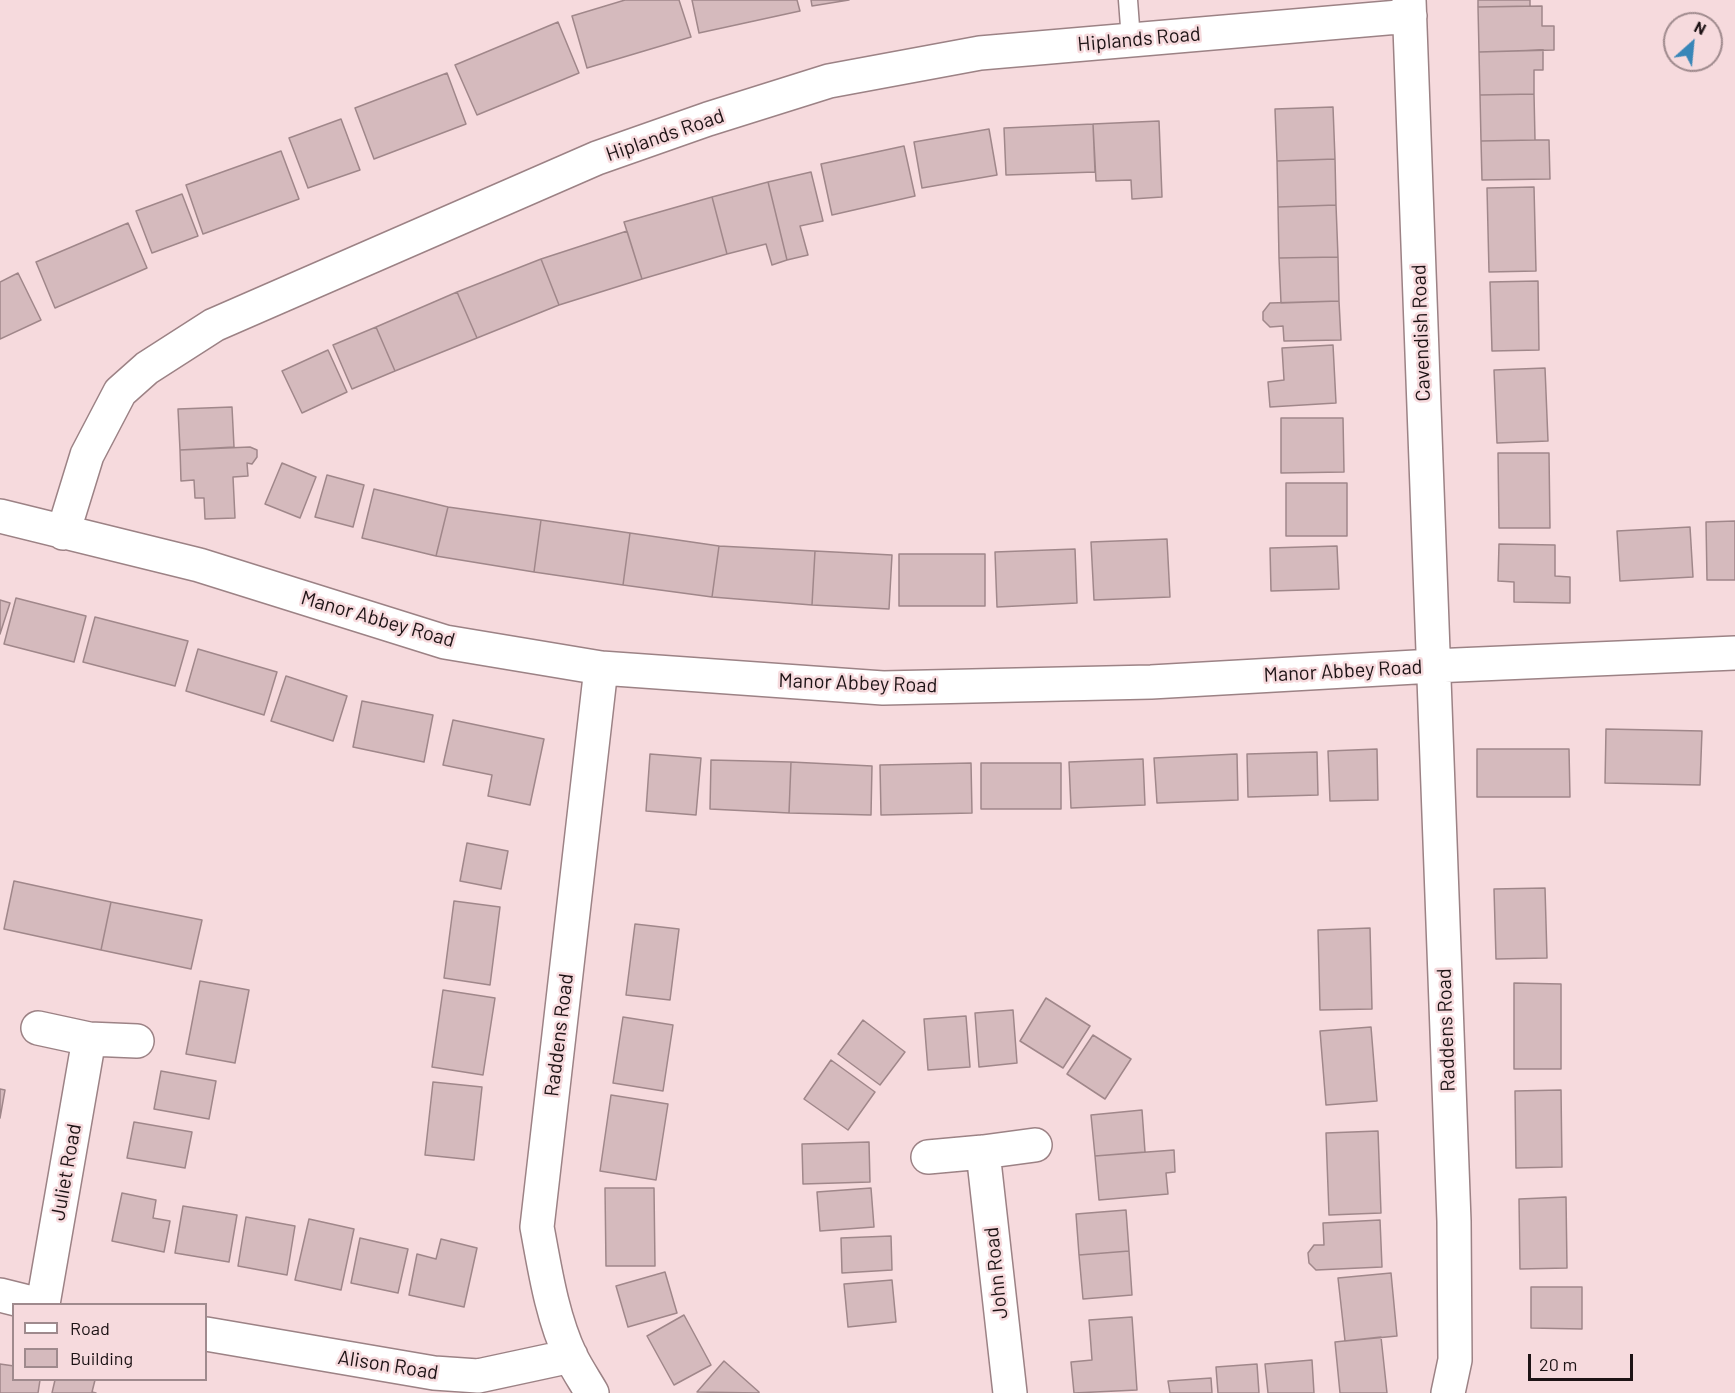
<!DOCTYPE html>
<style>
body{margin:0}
#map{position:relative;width:1735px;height:1393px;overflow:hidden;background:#f6dadd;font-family:Barlow,sans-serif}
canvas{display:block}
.legend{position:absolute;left:12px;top:1303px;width:195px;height:78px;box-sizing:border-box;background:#f6dadd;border:2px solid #9f8a8d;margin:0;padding:8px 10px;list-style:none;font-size:18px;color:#1d1315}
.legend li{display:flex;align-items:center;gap:12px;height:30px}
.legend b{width:30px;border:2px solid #9f8a8d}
.north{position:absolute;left:1663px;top:12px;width:60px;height:60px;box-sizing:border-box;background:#f6dadd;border:2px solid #9f8a8d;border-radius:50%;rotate:27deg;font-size:16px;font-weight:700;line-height:24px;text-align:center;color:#1d1315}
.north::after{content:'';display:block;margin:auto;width:21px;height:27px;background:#3886b8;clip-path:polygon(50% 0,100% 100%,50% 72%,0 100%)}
.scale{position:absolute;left:1528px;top:1354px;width:105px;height:27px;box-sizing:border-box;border:3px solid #1d1315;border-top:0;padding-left:8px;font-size:18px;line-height:21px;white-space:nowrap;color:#1d1315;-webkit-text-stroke:4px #f6dadd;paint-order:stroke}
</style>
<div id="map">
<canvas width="1735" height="1393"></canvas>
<ul class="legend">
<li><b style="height:8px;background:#fff"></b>Road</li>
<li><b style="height:16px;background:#d5babd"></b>Building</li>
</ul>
<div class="north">N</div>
<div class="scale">20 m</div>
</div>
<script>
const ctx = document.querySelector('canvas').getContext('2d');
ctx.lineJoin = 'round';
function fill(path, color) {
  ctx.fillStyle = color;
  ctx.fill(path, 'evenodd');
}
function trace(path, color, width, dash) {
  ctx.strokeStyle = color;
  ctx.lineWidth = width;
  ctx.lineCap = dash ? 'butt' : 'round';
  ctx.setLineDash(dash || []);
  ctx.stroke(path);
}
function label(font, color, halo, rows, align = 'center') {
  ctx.font = font + ' Barlow,sans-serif';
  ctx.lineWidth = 5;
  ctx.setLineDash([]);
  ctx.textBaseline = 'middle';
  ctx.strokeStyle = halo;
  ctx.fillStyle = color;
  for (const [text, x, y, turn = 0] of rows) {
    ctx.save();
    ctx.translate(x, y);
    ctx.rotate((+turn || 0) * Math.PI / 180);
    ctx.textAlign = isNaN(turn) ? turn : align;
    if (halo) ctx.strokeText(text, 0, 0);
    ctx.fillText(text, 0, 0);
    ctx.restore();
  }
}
const building = new Path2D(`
 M625,0H679L691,37L587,68L572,16Z
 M692,0H797L800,11L699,33Z
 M811,0H849L812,6Z
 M1478,0H1530V6L1478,7Z
 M1542,6V26H1554V50L1479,52L1478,7Z
 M558,22L579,73L477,115L455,65Z
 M1543,50V70H1534V94L1480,95L1479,52Z
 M447,73L466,124L374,159L355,108Z
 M1534,94L1535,140L1481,141L1480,95Z
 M1333,107L1335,159L1277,161L1275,109Z
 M341,119L360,170L308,188L289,138Z
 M1159,121L1162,197L1132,199L1131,180L1096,181L1093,124Z
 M1093,124L1095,172L1006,175L1004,128Z
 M989,129L997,175L922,188L914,142Z
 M1535,140H1549L1550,179L1482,180L1481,141Z
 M904,146L915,196L832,215L821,164Z
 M281,151L299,199L203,234L186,185Z
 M1335,159L1336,205L1278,207L1277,161Z
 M811,172L823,221L800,226L808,255L787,260L768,182Z
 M768,182L787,260L772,265L766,244L727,254L712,197Z
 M1534,187L1536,271L1489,272L1487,188Z
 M182,194L198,236L152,253L136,211Z
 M712,197L727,254L642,279L624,222Z
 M1336,205L1338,257L1279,258L1278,207Z
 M128,223L147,268L55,308L36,262Z
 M627,231L642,279L559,305L541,259Z
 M1338,257L1339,301L1281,303L1279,258Z
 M541,259L559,305L477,338L457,292Z
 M18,273L41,320L0,339V282Z
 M1538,281L1539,350L1492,351L1490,282Z
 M457,292L477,338L395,371L376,327Z
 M1339,301L1341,340L1284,341L1283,326L1270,327L1263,320V312L1270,303Z
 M376,327L395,371L352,389L333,345Z
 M1333,345L1336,403L1270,407L1268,382L1284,380L1282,348Z
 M328,350L347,392L302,413L282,371Z
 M1545,368L1548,441L1497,443L1494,370Z
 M232,407L234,447L180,450L178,409Z
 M1281,418H1343L1344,472L1281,473Z
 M250,447L257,450V457L252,464L247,463L248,476L233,477L235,518L205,519L204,498H195L194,480L181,481L180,450Z
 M1498,453H1549L1550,528H1499Z
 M282,463L316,477L300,518L265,504Z
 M327,475L364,485L353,527L315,517Z
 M1286,483H1347V536H1286Z
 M374,489L448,507L436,556L362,538Z
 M448,507L541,520L534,572L436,556Z
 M541,520L630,533L623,585L534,572Z
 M1735,521V580H1707L1706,522Z
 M1690,527L1693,577L1620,581L1617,531Z
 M630,533L719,546L712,597L623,585Z
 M1167,539L1170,597L1094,600L1091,542Z
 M1499,544L1555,545V576L1570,577V603L1514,602V582L1498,581Z
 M719,546L815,551L812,605L712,597Z
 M1337,546L1339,589L1271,591L1270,548Z
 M1075,549L1077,603L997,607L995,552Z
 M815,551L892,555L889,609L812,605Z
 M899,554H985V606H899Z
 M16,598L86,616L74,662L4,644Z
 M0,600L10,603L0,634Z
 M95,617L188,641L175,686L83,662Z
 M198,649L277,672L264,715L186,691Z
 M286,676L347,696L333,741L271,721Z
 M362,701L433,715L424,762L353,747Z
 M453,720L544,739L530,805L488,796L492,775L443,765Z
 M1606,729L1702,731L1700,785L1605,783Z
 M1377,749L1378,800L1330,801L1328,751Z
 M1477,749H1569L1570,797H1477Z
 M1317,752L1318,795L1248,797L1247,754Z
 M650,754L701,758L696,815L646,811Z
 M1237,754L1238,800L1157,803L1154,758Z
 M1143,759L1145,805L1071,808L1069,762Z
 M711,760L791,762L789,813L710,809Z
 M791,762L872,766L871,815L789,813Z
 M971,763L972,813L881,815L880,765Z
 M981,763H1061V809H981Z
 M467,843L508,851L501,889L460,881Z
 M14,881L111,902L101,950L4,929Z
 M1545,888L1547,958L1496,959L1494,889Z
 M454,901L500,907L490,985L444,978Z
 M111,902L202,920L191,969L101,950Z
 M635,924L679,929L670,1000L626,995Z
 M1370,928L1372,1009L1320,1010L1318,930Z
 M200,981L249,990L235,1063L186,1054Z
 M1514,983L1561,984V1069H1514Z
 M443,990L495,998L483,1075L432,1067Z
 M1046,998L1090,1026L1063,1068L1020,1041Z
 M1013,1010L1017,1063L979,1067L975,1013Z
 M966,1016L970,1067L928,1070L924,1019Z
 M623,1017L673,1025L663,1091L613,1083Z
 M863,1020L905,1052L880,1085L838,1054Z
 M1371,1027L1377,1101L1326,1105L1320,1031Z
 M1093,1035L1131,1059L1105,1099L1067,1074Z
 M831,1060L875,1092L848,1130L804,1099Z
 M161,1071L216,1081L209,1119L154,1109Z
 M433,1082L482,1087L474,1160L425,1155Z
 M0,1089L5,1090L0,1118Z
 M1561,1090L1562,1167L1516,1168L1515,1091Z
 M611,1095L668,1104L656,1180L600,1171Z
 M1142,1110L1145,1152L1095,1156L1091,1115Z
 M134,1122L192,1132L185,1168L127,1158Z
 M1378,1131L1381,1213L1329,1215L1326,1133Z
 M869,1142L870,1182L803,1184L802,1144Z
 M1174,1150L1175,1172L1166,1173L1168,1194L1099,1200L1095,1156Z
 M605,1188H654L655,1266H606Z
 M871,1188L874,1227L820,1231L817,1192Z
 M122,1193L156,1200L153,1218L170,1221L164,1252L112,1241Z
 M1566,1197L1567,1268L1520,1269L1519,1199Z
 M183,1206L237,1215L229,1262L175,1253Z
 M1126,1210L1129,1251L1079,1255L1076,1214Z
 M246,1217L295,1226L287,1275L238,1266Z
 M309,1219L354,1229L341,1290L295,1280Z
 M1380,1220L1382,1267L1316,1270L1309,1263L1308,1253L1314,1245H1324L1323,1223Z
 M891,1236L892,1270L842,1273L841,1238Z
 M360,1238L408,1249L398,1293L351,1283Z
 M441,1239L477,1248L464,1307L409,1295L417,1254L436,1259Z
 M1129,1251L1132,1295L1083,1299L1079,1255Z
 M665,1272L677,1313L628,1327L616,1286Z
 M1391,1273L1397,1336L1345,1341L1338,1278Z
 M892,1280L896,1322L848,1327L844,1284Z
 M1531,1287H1582V1329L1531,1328Z
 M684,1315L711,1365L674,1385L647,1336Z
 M1132,1317L1137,1390L1074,1393L1071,1362L1092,1360L1089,1320Z
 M1381,1337L1387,1393H1340L1335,1342Z
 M1312,1360L1314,1393H1268L1265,1364Z
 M724,1361L759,1392V1393L697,1392Z
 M0,1364L14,1366V1380H40L38,1393H0Z
 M1257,1364L1259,1393H1218L1216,1367Z
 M1211,1378L1212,1393H1170L1168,1381Z
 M55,1380H95L92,1392L96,1393H52Z`);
const service = new Path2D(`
 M1128,0L1131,40`);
const minor = new Path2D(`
 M1409,0L1454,1221L1455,1360L1448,1393
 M0,516L199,565L445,642L601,668L883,688L1151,682L1433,666L1735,653
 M63,533L87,455L120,392L147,368L214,325L597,158L708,119L829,81L980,53L1410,16
 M38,1028L89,1039L137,1041
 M983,1152L1010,1393
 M928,1157L983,1152L1035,1145
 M0,1295L36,1304
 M43,1304L89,1039
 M206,1334L434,1373L478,1376L571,1356
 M592,1393C585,1381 577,1369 571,1357C552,1317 545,1270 537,1227L601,668`);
const streetNames = [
 ["Hiplands Road",1139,39,-5],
 ["Hiplands Road",665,135,-19],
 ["Cavendish Road",1421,333,-92],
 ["Manor Abbey Road",378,619,16],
 ["Manor Abbey Road",1343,671,-3],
 ["Manor Abbey Road",858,683,2],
 ["Raddens Road",1446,1030,-92],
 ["Raddens Road",559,1035,-83],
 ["Juliet Road",66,1172,-80],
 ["John Road",996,1273,-96],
 ["Alison Road",388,1365,9]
];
fill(building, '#d5babd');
trace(building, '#a0878a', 1.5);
trace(service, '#9c8285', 21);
trace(minor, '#9c8285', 36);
trace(service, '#fff', 18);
trace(minor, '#fff', 33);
label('20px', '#1d1315', '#f6dadd', streetNames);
</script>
